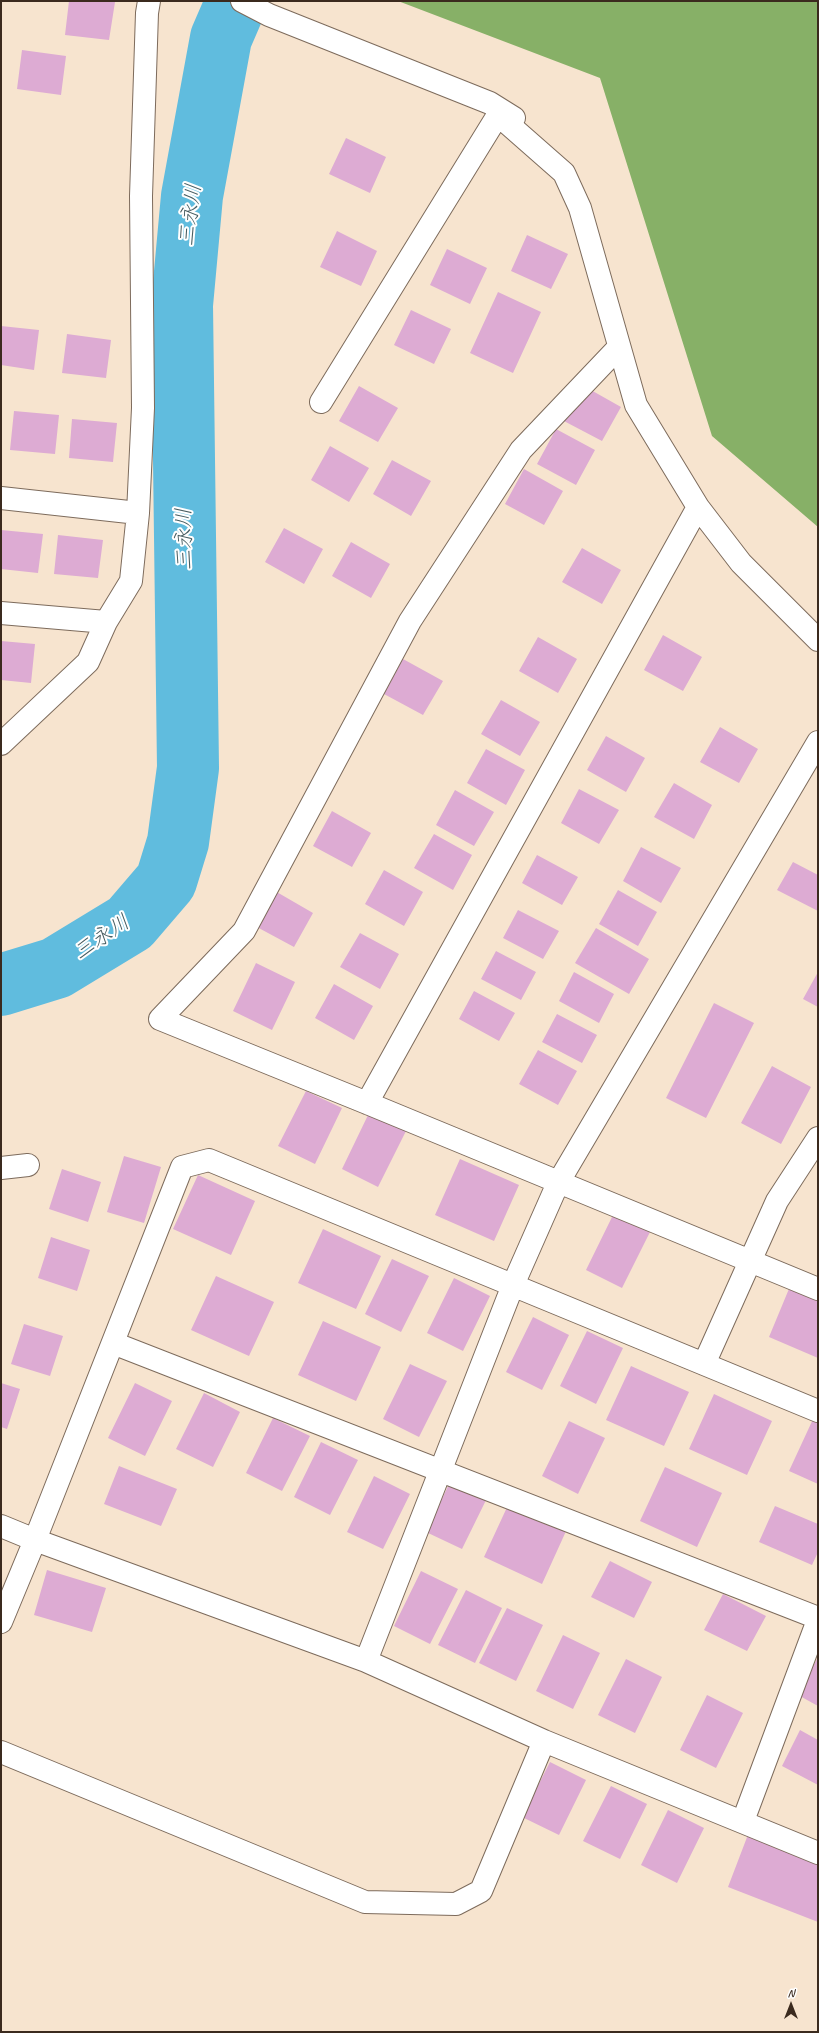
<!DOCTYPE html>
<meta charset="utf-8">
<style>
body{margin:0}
#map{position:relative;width:819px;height:2033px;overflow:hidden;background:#f7e4cf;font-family:Caveat,sans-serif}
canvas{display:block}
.frame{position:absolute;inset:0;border:2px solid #3b2a1e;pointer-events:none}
.north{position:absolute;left:771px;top:1985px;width:40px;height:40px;-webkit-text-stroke:3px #fff;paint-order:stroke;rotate:0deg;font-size:11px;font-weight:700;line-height:16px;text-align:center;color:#3b2a1e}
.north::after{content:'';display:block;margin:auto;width:14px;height:18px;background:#3b2a1e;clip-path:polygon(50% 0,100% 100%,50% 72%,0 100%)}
</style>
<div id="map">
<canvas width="819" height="2033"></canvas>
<div class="frame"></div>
<div class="north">N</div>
</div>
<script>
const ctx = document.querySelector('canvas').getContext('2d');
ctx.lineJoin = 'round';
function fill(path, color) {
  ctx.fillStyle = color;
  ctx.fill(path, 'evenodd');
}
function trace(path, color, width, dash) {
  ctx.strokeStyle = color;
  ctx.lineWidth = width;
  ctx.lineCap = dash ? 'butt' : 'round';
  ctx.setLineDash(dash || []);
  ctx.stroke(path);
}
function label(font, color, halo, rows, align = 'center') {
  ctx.font = font + ' Caveat,"Klee One",sans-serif';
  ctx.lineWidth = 4;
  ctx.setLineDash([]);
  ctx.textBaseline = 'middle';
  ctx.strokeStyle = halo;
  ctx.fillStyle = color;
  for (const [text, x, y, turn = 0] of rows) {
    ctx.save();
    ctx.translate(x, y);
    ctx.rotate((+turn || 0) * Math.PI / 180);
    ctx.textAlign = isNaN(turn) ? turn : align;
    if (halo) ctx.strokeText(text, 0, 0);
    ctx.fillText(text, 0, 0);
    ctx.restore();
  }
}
const forest = new Path2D(`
 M398,1H818V527L712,436L600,78Z`);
const river = new Path2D(`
 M1,985L56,968L130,923L166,881L178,842L188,768L182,305L192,196L221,38L237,1`);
const building = new Path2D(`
 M69,1L115,2L109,40L65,35Z
 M22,50L66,56L61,95L17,89Z
 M346,138L386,157L370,193L329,174Z
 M337,231L377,251L361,286L320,267Z
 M527,235L568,254L551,289L511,271Z
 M447,249L487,268L470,304L430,285Z
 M498,292L541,312L513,373L470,353Z
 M411,310L451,329L434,364L394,345Z
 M1,326L39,330L34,370L1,365Z
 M67,334L111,340L106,378L62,373Z
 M582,385L621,407L602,441L562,420Z
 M359,386L398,408L378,442L339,421Z
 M14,411L59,415L55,454L10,450Z
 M72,419L117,423L113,462L69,458Z
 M556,429L595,450L576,485L537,464Z
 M330,446L369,468L349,502L311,480Z
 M392,460L431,481L411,516L373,494Z
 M524,469L563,491L544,525L505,504Z
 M284,528L323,549L304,584L265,562Z
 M1,530L43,534L38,573L1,569Z
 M58,535L103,540L98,578L54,574Z
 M351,542L390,564L371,598L332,576Z
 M582,548L621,570L602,604L562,582Z
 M663,635L702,657L683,691L644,670Z
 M538,637L577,659L558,693L519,671Z
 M1,641L35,644L31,683L1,680Z
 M403,659L443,681L423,715L384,694Z
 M501,700L540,722L520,756L481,734Z
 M720,727L758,749L739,783L700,762Z
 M606,736L645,758L626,792L587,770Z
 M486,749L525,770L506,805L467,783Z
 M674,783L712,805L694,839L654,817Z
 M579,789L619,810L599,844L561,823Z
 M455,790L494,812L474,846L436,825Z
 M332,811L371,833L352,867L313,846Z
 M434,834L472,855L453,890L414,868Z
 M641,847L681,868L661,903L623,881Z
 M537,855L578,877L562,905L522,883Z
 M793,862L818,875V911L777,890Z
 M384,870L423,892L404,926L365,904Z
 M618,890L657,912L638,946L599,924Z
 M275,891L313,913L294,947L255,926Z
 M518,910L559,931L543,959L503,938Z
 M596,928L649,959L629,994L575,963Z
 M360,933L399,954L380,989L340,967Z
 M496,951L536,972L521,1000L481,979Z
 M256,963L295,982L272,1030L233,1011Z
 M574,972L614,994L599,1023L559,1001Z
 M818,972V1007L803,999Z
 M334,984L373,1006L354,1040L315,1018Z
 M474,991L515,1013L499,1041L459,1019Z
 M714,1003L754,1023L706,1118L666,1098Z
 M557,1014L597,1035L582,1063L542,1042Z
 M538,1050L577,1071L558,1105L519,1084Z
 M772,1066L811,1087L781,1144L741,1123Z
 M306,1091L342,1108L315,1164L278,1146Z
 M369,1113L406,1131L378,1187L342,1169Z
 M124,1156L161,1167L144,1223L107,1212Z
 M460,1159L519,1185L494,1241L435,1215Z
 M62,1169L101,1182L88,1222L49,1209Z
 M198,1175L255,1201L231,1255L173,1229Z
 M613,1215L650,1232L622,1288L586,1270Z
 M323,1229L381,1256L356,1309L298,1283Z
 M51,1237L90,1250L77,1291L38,1278Z
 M392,1259L429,1276L401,1332L365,1314Z
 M216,1276L274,1302L249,1356L191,1330Z
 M454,1278L490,1296L463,1351L427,1333Z
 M791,1284L818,1295V1358L769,1337Z
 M533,1317L569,1335L542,1390L506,1372Z
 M323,1321L381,1347L356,1401L298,1375Z
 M24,1324L63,1336L50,1376L11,1364Z
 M587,1331L623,1348L596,1404L560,1386Z
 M410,1364L447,1381L419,1437L383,1419Z
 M631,1366L689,1392L664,1446L606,1420Z
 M1,1383L20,1389L7,1429L1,1427Z
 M135,1383L172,1401L145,1456L108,1438Z
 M204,1393L240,1412L213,1467L176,1449Z
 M714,1394L772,1421L747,1475L689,1449Z
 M814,1417L818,1419V1484L789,1471Z
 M273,1418L310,1436L282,1491L246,1473Z
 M569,1421L605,1438L578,1494L542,1476Z
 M321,1442L358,1460L330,1515L294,1497Z
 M119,1466L177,1489L161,1526L104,1504Z
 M665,1467L722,1493L697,1547L640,1521Z
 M374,1476L410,1494L383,1549L347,1532Z
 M453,1476L489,1494L462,1549L426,1532Z
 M509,1503L567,1529L542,1584L484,1557Z
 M775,1506L818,1524V1552L812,1565L759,1542Z
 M610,1561L652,1582L634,1618L591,1597Z
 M47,1570L106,1588L92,1632L34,1615Z
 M421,1571L458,1589L430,1644L394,1626Z
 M466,1590L502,1608L475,1663L438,1645Z
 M723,1594L766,1616L747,1651L704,1630Z
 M507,1608L543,1625L516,1681L479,1663Z
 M563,1635L600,1653L573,1709L536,1691Z
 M626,1659L662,1677L635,1733L598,1715Z
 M817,1659L818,1660V1706L798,1695Z
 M707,1695L743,1713L716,1768L680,1750Z
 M800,1730L818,1740V1785L782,1766Z
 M550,1762L586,1780L559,1835L522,1817Z
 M611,1786L647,1804L620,1859L583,1841Z
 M668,1810L704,1828L677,1883L641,1865Z
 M749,1832L818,1858V1922L728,1887Z`);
const street = new Path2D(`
 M242,1L269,15L490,103L514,118
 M498,115L564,173L580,208L636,405L698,507L741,563L818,640
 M619,347L521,450L410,621L244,931L160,1019L367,1103L818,1289
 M321,402L498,115
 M1,498L138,513
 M1,613L106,622
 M1,744L88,662L106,622L131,581L138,513L143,408L141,196L147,13L149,1
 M367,1103L698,507
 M1,1168L28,1165
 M113,1343L818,1618
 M704,1364L777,1201L818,1138
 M1,1526L35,1540L366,1661L544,1741L818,1853
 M1,1622L35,1540L182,1167L209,1160L818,1411
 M366,1661L513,1285L558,1183L818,742
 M1,1752L365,1902L456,1904L481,1891L544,1741
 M743,1821L818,1620`);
const waterNames = [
 ["三永川",191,215,-83],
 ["三永川",185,539,-91],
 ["三永川",102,938,-34]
];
fill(forest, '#87b067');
trace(river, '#60bcde', 62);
fill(building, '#ddabd3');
trace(street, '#7d6b5c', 24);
trace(street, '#fff', 22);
label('italic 21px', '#485d61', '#fff', waterNames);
</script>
